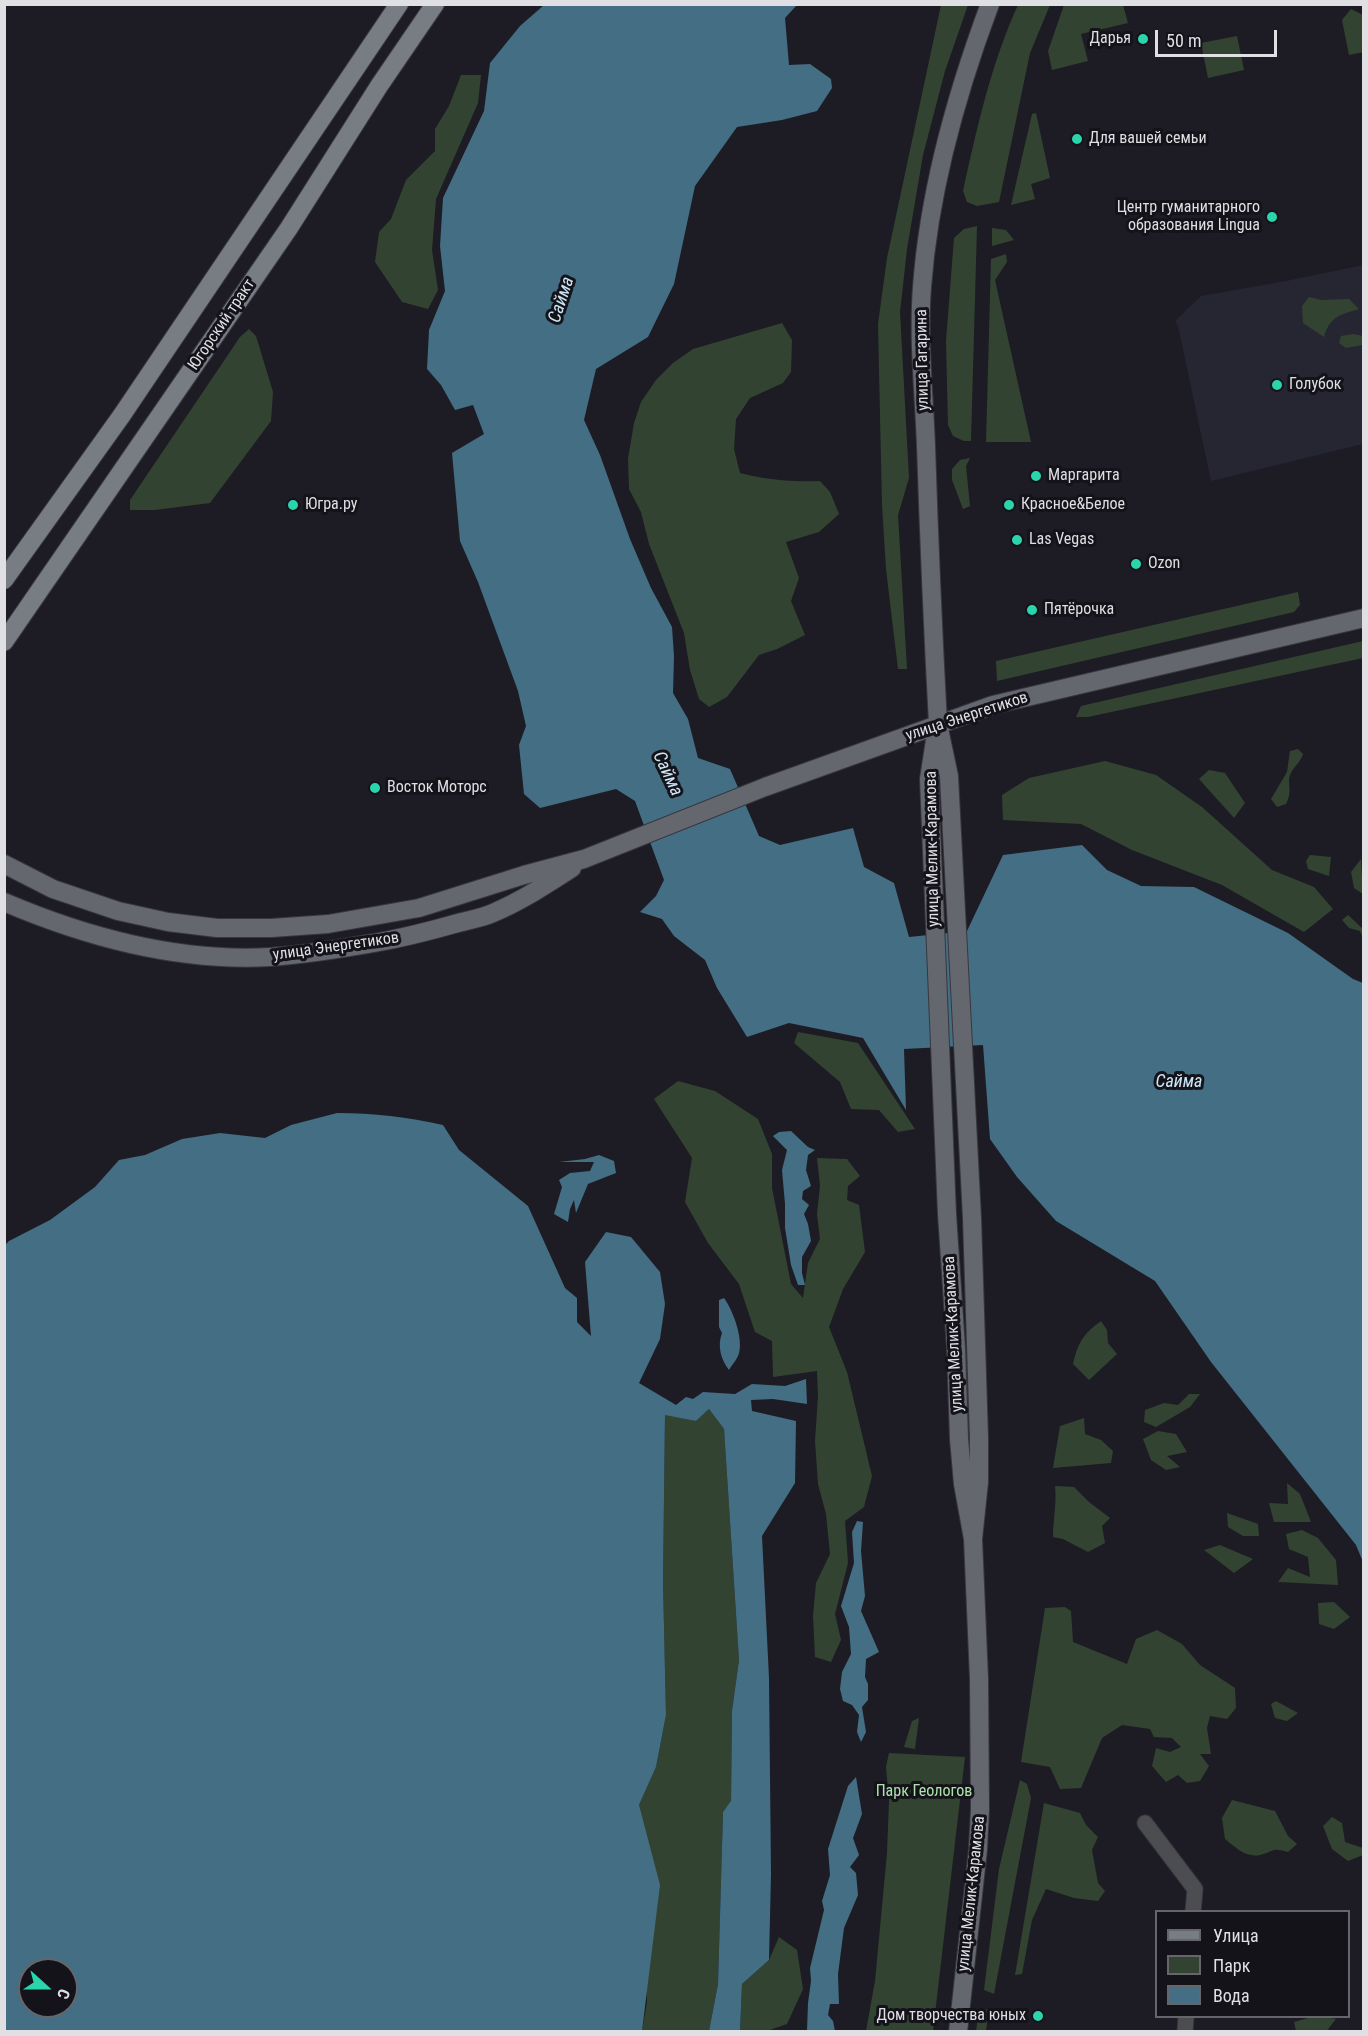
<!DOCTYPE html>
<meta charset="utf-8">
<style>
body{margin:0}
#map{position:relative;width:1368px;height:2036px;overflow:hidden;background:#1d1c24;font-family:"Roboto Condensed",sans-serif}
canvas{display:block}
.frame{position:absolute;inset:0;border:6px solid #dfdfe4;pointer-events:none}
.legend{position:absolute;left:1155px;top:1910px;width:195px;height:108px;box-sizing:border-box;background:#14131a;border:2px solid #65656b;margin:0;padding:8px 10px;list-style:none;font-size:18px;color:#dfdfe4}
.legend li{display:flex;align-items:center;gap:12px;height:30px}
.legend b{width:30px;border:2px solid #65656b}
.north{position:absolute;left:18px;top:1958px;width:60px;height:60px;box-sizing:border-box;background:#14131a;border:2px solid #65656b;border-radius:50%;rotate:111deg;font-size:16px;font-weight:700;line-height:24px;text-align:center;color:#dfdfe4}
.north::after{content:'';display:block;margin:auto;width:21px;height:27px;background:#2ad5ac;clip-path:polygon(50% 0,100% 100%,50% 72%,0 100%)}
.scale{position:absolute;left:1155px;top:30px;width:122px;height:27px;box-sizing:border-box;border:3px solid #dfdfe4;border-top:0;padding-left:8px;font-size:18px;line-height:21px;white-space:nowrap;color:#dfdfe4;-webkit-text-stroke:4px #14131a;paint-order:stroke}
</style>
<div id="map">
<canvas width="1368" height="2036"></canvas>
<div class="frame"></div>
<ul class="legend">
<li><b style="height:8px;background:#787d84"></b>Улица</li>
<li><b style="height:16px;background:#324431"></b>Парк</li>
<li><b style="height:16px;background:#436e84"></b>Вода</li>
</ul>
<div class="north">С</div>
<div class="scale">50 m</div>
</div>
<script>
const ctx = document.querySelector('canvas').getContext('2d');
ctx.lineJoin = 'round';
function fill(path, color) {
  ctx.fillStyle = color;
  ctx.fill(path, 'evenodd');
}
function trace(path, color, width, dash) {
  ctx.strokeStyle = color;
  ctx.lineWidth = width;
  ctx.lineCap = dash ? 'butt' : 'round';
  ctx.setLineDash(dash || []);
  ctx.stroke(path);
}
function label(font, color, halo, rows, align = 'center') {
  ctx.font = font + ' "Roboto Condensed",sans-serif';
  ctx.lineWidth = 6;
  ctx.setLineDash([]);
  ctx.textBaseline = 'middle';
  ctx.strokeStyle = halo;
  ctx.fillStyle = color;
  for (const [text, x, y, turn = 0] of rows) {
    ctx.save();
    ctx.translate(x, y);
    ctx.rotate((+turn || 0) * Math.PI / 180);
    ctx.textAlign = isNaN(turn) ? turn : align;
    if (halo) ctx.strokeText(text, 0, 0);
    ctx.fillText(text, 0, 0);
    ctx.restore();
  }
}
const built = new Path2D(`
 M1363,265V444L1211,481L1178,326L1175,321L1201,296L1286,281Z`);
const green = new Path2D(`
 M941,5H968L945,71L923,155L907,249L900,312L909,478L898,515L907,669H898L886,569L882,505L878,324L887,258Z
 M1018,5H1050L1030,53L999,202L977,206L967,202L963,191C977,128 991,64 1018,5Z
 M1064,5H1123L1128,23L1081,34L1088,61L1052,70L1048,51Z
 M1351,9L1363,15L1364,52L1349,55L1342,20Z
 M1237,36L1244,70L1208,78L1201,43Z
 M461,75H481L478,103L436,199L432,250L438,290L428,309L402,302L375,262L379,232L391,219L406,180L435,151V129L449,106Z
 M1036,113L1050,178L1031,184L1035,199L1011,205L1032,114Z
 M977,226L971,441H964L953,436L948,425L946,341L954,238L964,229Z
 M992,228L1006,230L1014,240L992,246Z
 M1006,254L1007,262L995,280L1031,442H986L991,259Z
 M1309,297L1321,300L1349,299L1359,309C1340,315 1330,316 1324,337L1303,323L1302,306Z
 M782,323L792,340L791,372L783,383L750,398L736,419L734,449L740,473C767,480 792,482 820,481L830,492L839,514L819,532L786,542L799,578L791,601L805,635L777,649L759,655L727,697L709,707L699,699L690,670L684,633L649,544L641,512L629,489L628,459L634,423L641,402L656,380L673,363L693,349Z
 M249,329L256,336L273,392L271,421L210,503L155,510H130V500L240,337Z
 M1353,334L1363,336V345L1346,348L1339,343L1341,336Z
 M970,458L966,466L970,506L963,509L952,480V469L960,460Z
 M1298,592L1300,605L1294,612L997,681L996,661Z
 M1363,641V658L1088,717H1076L1081,706Z
 M1298,749L1303,754C1301,762 1293,767 1290,775C1287,784 1293,790 1286,804L1277,807L1271,799L1287,772L1290,751Z
 M1105,761L1156,775L1202,807L1272,870L1314,887L1333,909L1304,932L1222,885L1132,850L1081,824L1003,820L1002,795L1029,778Z
 M1209,770L1225,773L1245,803L1234,818L1199,779Z
 M1310,855L1331,857L1329,876L1308,869L1306,861Z
 M1361,859L1363,894L1354,888L1351,872Z
 M1348,915L1363,929V938L1360,931L1349,928L1342,920Z
 M798,1032L858,1043L915,1129L898,1132L879,1110L851,1109L840,1082L794,1043Z
 M678,1081L715,1091L758,1119L772,1154V1188L791,1284L803,1298L808,1263L820,1239L817,1214L820,1186L817,1158L847,1159L860,1176L848,1186L847,1200L859,1205L865,1252L843,1289L829,1327L847,1372L872,1476L864,1507L845,1521L848,1563L835,1614L841,1640L831,1662L815,1657L813,1616L816,1583L830,1554L826,1514L818,1484L815,1441L818,1396L817,1371L773,1377L772,1341L755,1332L739,1284L708,1243L685,1202L692,1158L654,1099Z
 M1101,1321L1107,1330L1108,1343L1117,1354L1089,1380L1073,1364C1078,1343 1083,1334 1101,1321Z
 M1189,1394H1200L1190,1407L1156,1427L1144,1422L1145,1410L1164,1403L1178,1405Z
 M709,1409L724,1429L739,1660L732,1711L731,1802L723,1812L718,1984L709,2031H642L647,2002L639,1805L656,1767L666,1715L663,1582L665,1414L696,1421Z
 M1084,1418L1085,1434L1101,1440L1113,1451L1111,1463L1053,1468L1060,1426Z
 M1158,1431L1176,1434L1187,1452L1167,1456L1180,1467L1166,1470L1151,1460L1143,1439Z
 M1287,1483L1300,1494L1311,1522H1274L1269,1503L1288,1504Z
 M1055,1486L1074,1487L1089,1502L1110,1518L1102,1526L1105,1543L1088,1552L1063,1539L1053,1537C1053,1520 1057,1503 1055,1486Z
 M1227,1513L1258,1524L1259,1536H1243L1228,1527Z
 M1302,1530L1318,1538L1336,1560L1338,1585L1278,1582L1288,1568L1310,1577L1308,1557L1289,1549L1286,1534Z
 M1220,1545L1253,1559L1234,1573L1204,1550Z
 M1334,1602L1350,1617L1334,1629L1319,1624L1318,1603Z
 M1065,1607L1071,1611L1073,1642L1127,1664L1136,1639L1157,1630L1182,1644L1200,1665L1235,1688L1236,1708L1227,1719L1210,1716L1207,1728L1211,1754H1200L1209,1766L1200,1781L1187,1783L1178,1775L1166,1782L1152,1766L1156,1748L1170,1752L1181,1747L1172,1738L1154,1737L1150,1729L1122,1725L1102,1738L1081,1788L1060,1789L1050,1767L1021,1762L1045,1608Z
 M1276,1701L1298,1713L1287,1721L1275,1718L1271,1704Z
 M919,1718L915,1749L904,1747L912,1721Z
 M889,1753L965,1757L933,2031H866L875,1981L887,1853L889,1801L886,1767Z
 M1020,1780L1027,1784L1031,1798L994,1994L984,1990L999,1869Z
 M1232,1800L1275,1811L1288,1836L1297,1844L1288,1852C1271,1847 1275,1851 1260,1855C1246,1858 1235,1847 1225,1839L1222,1818Z
 M1044,1803L1080,1813L1086,1825L1098,1837L1092,1850L1098,1883L1105,1891L1098,1901L1074,1898L1046,1889L1032,1920L1022,1974L1015,1975Z
 M1332,1817L1342,1823L1345,1842L1363,1848V1855L1348,1861L1332,1849L1323,1826Z
 M779,1937L797,1950L803,1989L787,2024L767,2031L740,2032L742,1984L769,1960Z
 M989,2009L986,2031H976L979,2011Z
 M1315,2016L1326,2017L1336,2019L1328,2029L1330,2031H1296L1294,2022Z`);
const water = new Path2D(`
 M544,5H797L785,18L789,65L810,64L831,79L832,88L817,111L782,120L737,127L695,186L674,284L648,337L596,369L584,420L600,455L630,539L651,588L672,627L674,656L673,693L688,719L698,758L730,769L759,836L780,845L853,828L864,867L894,883L909,937L967,931L1003,855L1082,845L1107,870L1141,886L1194,887L1288,933L1353,979L1363,983V1562L1356,1545L1211,1362L1155,1281L1056,1221L1017,1177L990,1139L983,1045L904,1049L906,1110L863,1038L789,1023L747,1037L717,988L705,960L674,936L662,919L640,912L656,896L664,880L635,801L616,789L540,808L524,794L519,745L526,726L518,691L478,582L460,541L452,453L484,434L473,405L455,410L441,385L427,369L429,330L445,291L440,246L443,198L484,111L490,63L520,26Z
 M337,1113C373,1113 408,1117 443,1125L459,1150L528,1206L565,1288L577,1298V1322L591,1336L585,1262L606,1232L631,1237L660,1272L665,1304L660,1339L639,1383L676,1405L686,1397L693,1399L703,1392L735,1394L752,1384L785,1386L806,1379L807,1404L773,1399L751,1400L752,1411L796,1421L795,1483L762,1536L769,1678L771,1874L769,1960L742,1984L740,2031H709L718,1984L723,1812L731,1801L732,1711L739,1660L724,1429L709,1409L696,1421L665,1415L663,1582L666,1715L656,1767L639,1805L660,1885L642,2031H5V1245L9,1241L50,1220L95,1187L119,1160L145,1155L182,1139L220,1133L265,1138L291,1125ZM30,1970H66V2006H30Z
 M791,1131L808,1147L815,1150L808,1155L806,1170L811,1186L803,1191L802,1199L809,1205L804,1214L808,1224L811,1241L802,1257V1273L805,1285H798L791,1265L785,1228V1204L782,1170L787,1150L773,1136L779,1132Z
 M599,1155L614,1161L616,1173L588,1184L576,1213L574,1200L570,1209L568,1222L554,1214L562,1187L559,1180L570,1173L590,1171L594,1162H559L585,1159Z
 M724,1298C733,1310 746,1344 737,1358C735,1362 731,1366 729,1370C721,1360 717,1346 722,1333L719,1327V1300Z
 M857,1521L863,1522L861,1551L865,1596L861,1611L879,1652L866,1659L865,1677L868,1684V1700L862,1707L866,1732L861,1742L857,1732L859,1715L852,1705L843,1701L840,1689L842,1672L851,1654L849,1627L841,1606L854,1563L852,1532Z
 M856,1777L862,1814L853,1838L859,1855L850,1867L856,1873L858,1895L844,1928L838,1974L839,2004H830L828,2015L833,2021L835,2031H807L808,2003L811,1981L810,1968L824,1910L822,1901L830,1875L828,1849L848,1786Z`);
const minor = new Path2D(`
 M1145,1823L1195,1889L1193,1912
 M1185,2032L1186,2016`);
const secondary = new Path2D(`
 M936,734L929,779L947,1214L956,1348L959,1439L963,1484L973,1539L979,1679L980,1809L978,1849L958,2032
 M4,864L53,889L118,911L168,922L217,928H271L328,924L419,908L524,875L584,859L765,787L993,705L1364,618
 M4,902C86,937 180,962 270,957C305,955 339,949 374,943C402,938 430,931 458,923C469,920 482,918 493,913C521,901 546,885 572,868
 M973,1539L979,1482V1438L972,1218L949,776L938,724C933,631 929,539 926,446C924,393 918,340 922,287C929,193 957,92 990,4`);
const primary = new Path2D(`
 M4,580L122,415L399,4
 M4,642L289,228L379,86L435,4`);
const markers = [
 [1143,39,6,"#2ad5ac"],
 [1077,139,6,"#2ad5ac"],
 [1272,217,6,"#2ad5ac"],
 [1277,385,6,"#2ad5ac"],
 [1036,476,6,"#2ad5ac"],
 [293,505,6,"#2ad5ac"],
 [1009,505,6,"#2ad5ac"],
 [1017,540,6,"#2ad5ac"],
 [1136,564,6,"#2ad5ac"],
 [1032,610,6,"#2ad5ac"],
 [375,788,6,"#2ad5ac"],
 [1038,2016,6,"#2ad5ac"]
];
const poiNames = [
 ["Дарья",1131,39,"right"],
 ["Для вашей семьи",1089,139],
 ["Центр гуманитарного",1260,208,"right"],
 ["образования Lingua",1260,226,"right"],
 ["Голубок",1289,385],
 ["Маргарита",1048,476],
 ["Югра.ру",305,505],
 ["Красное&Белое",1021,505],
 ["Las Vegas",1029,540],
 ["Ozon",1148,564],
 ["Пятёрочка",1044,610],
 ["Восток Моторс",387,788],
 ["Дом творчества юных",1026,2016,"right"]
];
const streetNames = [
 ["Югорский тракт",222,325,-56],
 ["улица Гагарина",923,360,-91],
 ["улица Энергетиков",967,717,-18],
 ["улица Мелик-Карамова",933,849,-91],
 ["улица Энергетиков",336,947,-8],
 ["улица Мелик-Карамова",954,1334,-93],
 ["улица Мелик-Карамова",972,1894,-84]
];
const parkNames = [
 ["Парк Геологов",924,1792]
];
const waterNames = [
 ["Сайма",562,300,-72],
 ["Сайма",667,774,65],
 ["Сайма",1179,1082]
];
fill(built, '#262532');
fill(green, '#324431');
fill(water, '#436e84');
trace(minor, '#38373f', 17);
trace(secondary, '#38373f', 20);
trace(primary, '#38373f', 20);
trace(minor, '#4b4d51', 15);
trace(secondary, '#64686e', 18);
trace(primary, '#787d84', 18);
for (const [x, y, r, color] of markers) {
  const dot = new Path2D();
  dot.arc(x, y, r, 0, 2 * Math.PI);
  ctx.fillStyle = color;
  ctx.fill(dot);
  trace(dot, '#14131a', 2);
}
label('16px', '#dfdfe4', '#14131a', poiNames, 'left');
label('16px', '#dfdfe4', '#14131a', streetNames);
label('16px', '#aee2ad', '#14131a', parkNames);
label('italic 18px', '#cbe6f6', '#14131a', waterNames);
</script>
